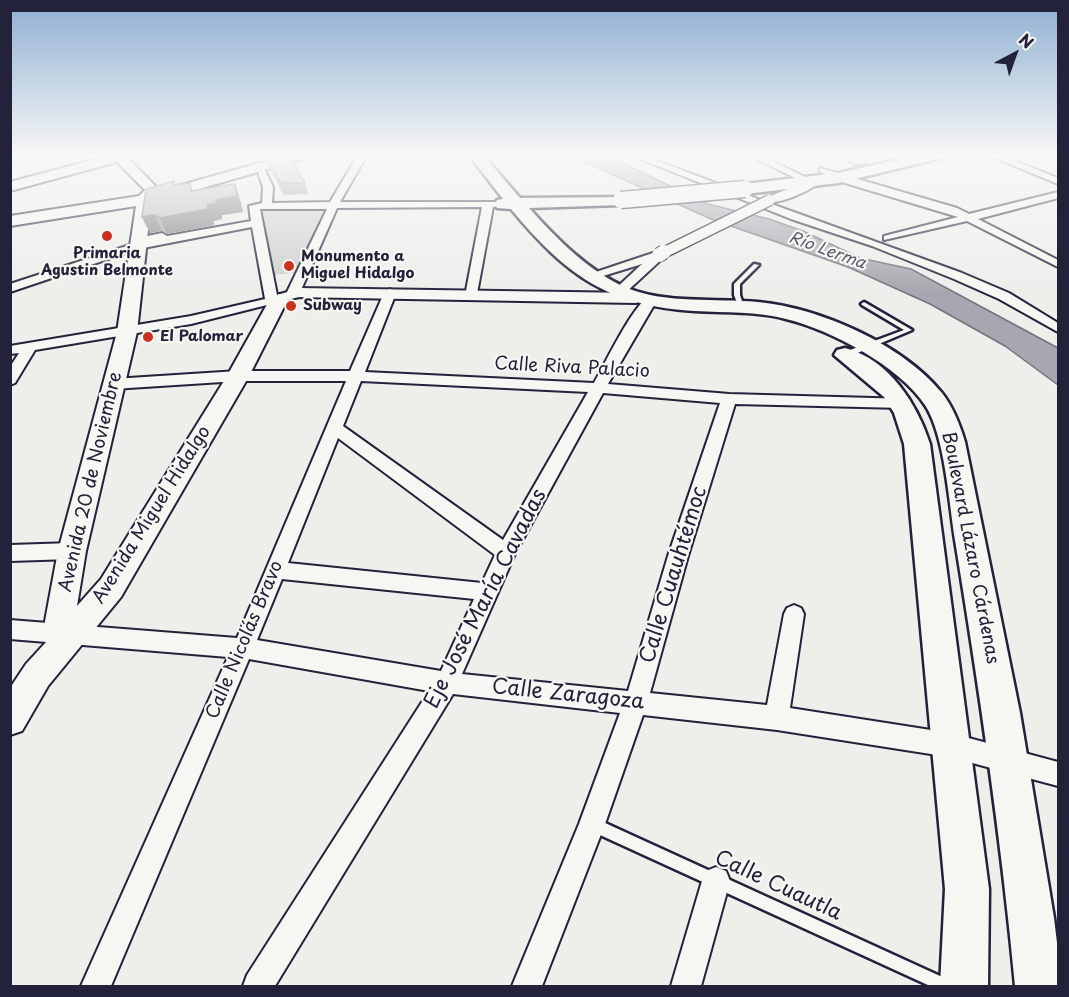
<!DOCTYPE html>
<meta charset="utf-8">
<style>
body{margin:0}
#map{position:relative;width:1069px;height:997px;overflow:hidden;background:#eeeeeb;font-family:"Playpen Sans",sans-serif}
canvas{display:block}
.frame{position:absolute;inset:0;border:12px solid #22223b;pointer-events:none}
.north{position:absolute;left:985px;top:24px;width:60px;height:60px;-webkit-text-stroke:4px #f6f6f2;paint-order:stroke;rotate:41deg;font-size:16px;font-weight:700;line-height:24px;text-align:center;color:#22223b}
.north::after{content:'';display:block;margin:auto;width:21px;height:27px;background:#22223b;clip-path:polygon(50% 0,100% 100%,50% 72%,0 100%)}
</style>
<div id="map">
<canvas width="1069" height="997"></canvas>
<div class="frame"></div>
<div class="north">N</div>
</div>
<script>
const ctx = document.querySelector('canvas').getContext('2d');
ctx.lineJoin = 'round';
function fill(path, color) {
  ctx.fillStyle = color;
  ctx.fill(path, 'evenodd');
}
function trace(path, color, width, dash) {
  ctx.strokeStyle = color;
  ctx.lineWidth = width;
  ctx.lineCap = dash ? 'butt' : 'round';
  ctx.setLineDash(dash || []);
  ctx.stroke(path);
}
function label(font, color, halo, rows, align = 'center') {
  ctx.font = font + ' "Playpen Sans",sans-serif';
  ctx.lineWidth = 4.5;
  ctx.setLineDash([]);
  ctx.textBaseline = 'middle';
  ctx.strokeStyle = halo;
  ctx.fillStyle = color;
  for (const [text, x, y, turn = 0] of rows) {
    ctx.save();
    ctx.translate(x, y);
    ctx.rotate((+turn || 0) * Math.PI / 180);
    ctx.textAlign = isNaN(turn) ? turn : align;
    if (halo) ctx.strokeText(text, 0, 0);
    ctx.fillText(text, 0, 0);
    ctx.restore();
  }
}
const green = new Path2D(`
 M330,205L295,273L274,275L260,210L269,206Z`);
const water = new Path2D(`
 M569,155H606L708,204L769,219L803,231L860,258L911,269L1058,348V385L1005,346L930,304L848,267L711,219Z`);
const lane = new Path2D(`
 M754,264L759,265L740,284V295L744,307L739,308L734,295V284Z
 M864,302L912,330L848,357H842V353L904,330L862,305L861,304Z
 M592,817L951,981L953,986H930L587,829L585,824L587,819Z`);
const street = new Path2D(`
 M358,155H367L340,202H502V206L493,207L476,299H466L465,296L482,207L337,208L301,290L304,293L303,296L191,324L35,350L15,383L10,385V367L19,353L10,354V346L191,316L265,299L252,227L138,249L10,292V284L136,243L138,238L162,233L167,236L251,221L249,206L262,203L263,187L255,163H261L273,187L272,203L330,202ZM260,209H327L287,292L277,295Z
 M630,155H642L766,202V198L811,179H819V183C807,192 781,204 766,202L962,273L1009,293L1058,323V332L999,299L954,279L872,246L791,219Z
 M749,155H760L807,178L799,180Z
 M988,155H1000L1058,178V184Z
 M820,168L957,208L969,214L1058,192V198L978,219L1058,260V267L967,221L884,240V236L958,217L835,180L820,172Z
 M659,251L663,252V258L624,294H614L613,291L642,264L590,280L584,276Z
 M390,289L396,293L365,372L594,383C604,366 635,300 651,296L657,300L608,384L729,394L909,399L911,403L903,408L735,404L688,556L650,693L767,705L784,614L787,608L794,605L801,608L804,614L790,708L950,733L1058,762V786L950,757L777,730L643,715L605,824L542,986H512L579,824L620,713L453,694L275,986H243L247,975L429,691L249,659L111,986H81L228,657L10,639V620L237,638L346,381H238L113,389L105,384L113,379L238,371H350L384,293ZM361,381L588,392L503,540L343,426ZM603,393L720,403L668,556L628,691L462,674L515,554ZM338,438L495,555L482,583L288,563ZM282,579L474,599L441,671L257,640Z
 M72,543L79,545L82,551L79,557L72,559L10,561V545Z
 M716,867L726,871L730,881L701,986H671L702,881L706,871Z`);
const secondary = new Path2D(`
 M111,155H134L129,159L160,191L288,155H308L306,158L151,203L137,332L86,551L77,606L101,579L227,376L270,299L279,294L288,299L249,376L121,597L48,686L22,731L10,735V688L26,664L47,641L43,632L58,551L117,332L136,206L10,226V216L139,196L145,190L117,162L10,191V182Z
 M841,155H856L866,161L864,164H854Z
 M298,288L636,293L645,298L636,303L292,297L289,293L292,289Z`);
const primary = new Path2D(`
 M469,155H483L520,198L627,197L629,200L621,205L529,208C557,239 588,271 627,288C667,304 715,298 758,302C820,308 902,344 942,393C953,407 960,425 965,442L1020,713L1054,918L1058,951V986H1015C1001,836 979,688 955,540C949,504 945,435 925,405C899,366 831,330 786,319C757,311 725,313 695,311C608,306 566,275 511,209L497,208L495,204L497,200L503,199Z
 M919,155H943L941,158L838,183L745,194L737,189L745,184L838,173Z
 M845,348C889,359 917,404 930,444L989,889L988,986H940L945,889L904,444L894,413L884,397L834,355L837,350Z`);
const streetBridgeFar1 = new Path2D(`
 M661,254L770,200`);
const streetBridge = new Path2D(`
 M659,255L664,252`);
const primaryBridge = new Path2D(`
 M621,200L745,189`);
const wall = new Path2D(`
 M267,159L305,183L308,194L284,195L271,171Z
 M190,183L193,191L235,184L240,200L243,212L222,215V219L214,221V225L167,234L162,231L150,233L142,217L175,185Z`);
const shadedWall = new Path2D(`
 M235,184L240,200L243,212L222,215V219L214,221V225L167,234L160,218L207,205L216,200Z
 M154,215L162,231L150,233L142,217Z`);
const building = new Path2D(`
 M284,155H289L305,183H281L267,159Z
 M174,181V185L190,183L191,191L235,184L237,196L216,200V203L207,205L208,209L160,218L154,215L142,217L146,189Z`);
const markers = [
 [107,236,6,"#c8321e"],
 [289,266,6,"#c8321e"],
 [291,306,6,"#c8321e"],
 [148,337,6,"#c8321e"]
];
const farPoinames = [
 ["Primaria",107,254,"center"],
 ["Agustin Belmonte",107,271,"center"],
 ["Monumento a",301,257],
 ["Miguel Hidalgo",301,274],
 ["Subway",303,306],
 ["El Palomar",160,337]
];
const farWaternames = [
 ["Río Lerma",827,251,20]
];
const streetNames = [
 ["Calle Riva Palacio",572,368,3],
 ["Avenida 20 de Noviembre",91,482,-77],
 ["Avenida Miguel Hidalgo",152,515,-58],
 ["Boulevard Lázaro Cárdenas",970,548,79],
 ["Calle Nicolás Bravo",245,640,-67]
];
const nearStreetnames = [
 ["Calle Cuauhtémoc",674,575,-73],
 ["Eje José María Cavadas",486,599,-63],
 ["Calle Zaragoza",568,695,6],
 ["Calle Cuautla",778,886,25]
];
fill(green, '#d0d0d1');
fill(water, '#a7a7af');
trace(water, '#727281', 1.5);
trace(lane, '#22223b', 5);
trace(street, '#22223b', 4);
trace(secondary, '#22223b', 4);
trace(primary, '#22223b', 5);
fill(lane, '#f6f6f2');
fill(street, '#f6f6f2');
fill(secondary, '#f6f6f2');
fill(primary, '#f6f6f2');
trace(streetBridgeFar1, '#22223b', 13, []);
trace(streetBridge, '#22223b', 16, []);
trace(primaryBridge, '#22223b', 19, []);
trace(streetBridgeFar1, '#f6f6f2', 10);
trace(streetBridge, '#f6f6f2', 14);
trace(primaryBridge, '#f6f6f2', 16);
fill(wall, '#a1a1a4');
fill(shadedWall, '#838386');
fill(building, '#bbbbbf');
trace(building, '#838386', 1.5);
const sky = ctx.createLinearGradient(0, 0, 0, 294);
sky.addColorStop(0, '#8eafd1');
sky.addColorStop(0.53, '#f7f7f6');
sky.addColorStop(1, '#f7f7f600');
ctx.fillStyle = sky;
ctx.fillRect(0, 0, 1069, 294);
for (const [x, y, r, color] of markers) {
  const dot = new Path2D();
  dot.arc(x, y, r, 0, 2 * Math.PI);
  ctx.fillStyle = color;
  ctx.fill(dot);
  trace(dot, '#f6f6f2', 2);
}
label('bold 15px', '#22223b', '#f6f6f2', farPoinames, 'left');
label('italic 16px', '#575769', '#f6f6f2', farWaternames);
label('18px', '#22223b', '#f6f6f2', streetNames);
label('21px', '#22223b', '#f6f6f2', nearStreetnames);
</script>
